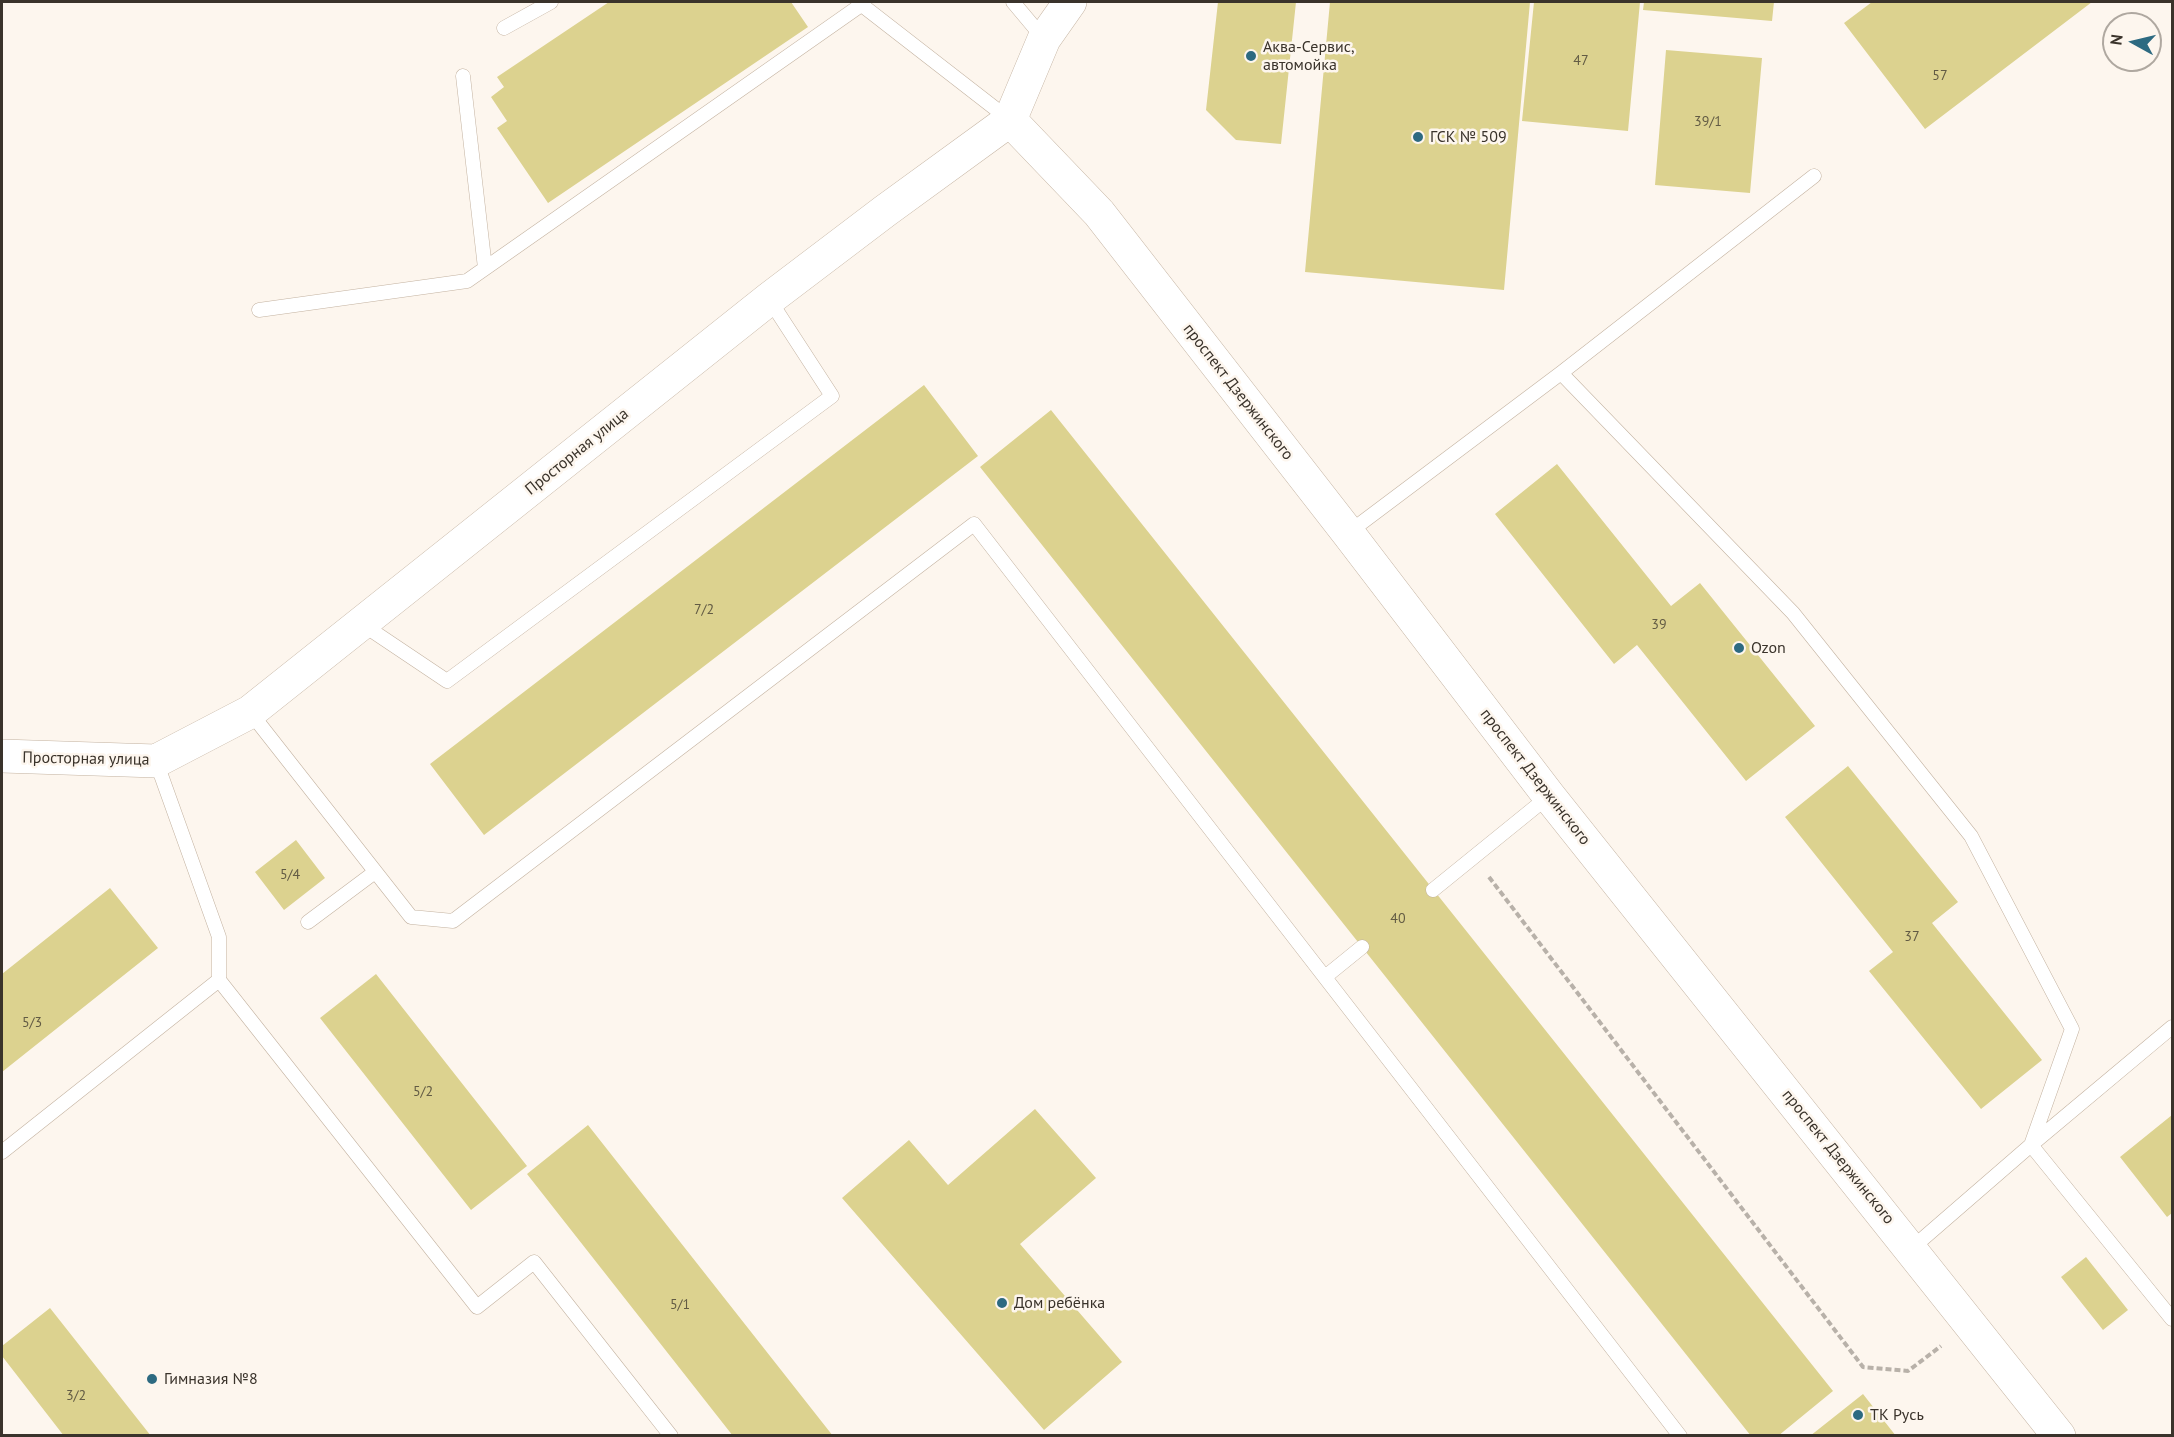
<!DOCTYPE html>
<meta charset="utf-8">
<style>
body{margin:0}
#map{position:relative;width:2174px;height:1437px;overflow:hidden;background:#fdf6ee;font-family:"PT Sans",sans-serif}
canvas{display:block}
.frame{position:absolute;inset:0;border:3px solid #3a332b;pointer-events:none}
.north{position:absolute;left:2102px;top:12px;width:60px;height:60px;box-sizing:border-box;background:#fdf6ee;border:2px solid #afa8a0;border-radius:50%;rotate:278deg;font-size:16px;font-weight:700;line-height:24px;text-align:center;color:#3a332b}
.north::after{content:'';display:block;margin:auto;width:21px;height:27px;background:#2d6a81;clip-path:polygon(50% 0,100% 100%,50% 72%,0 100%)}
</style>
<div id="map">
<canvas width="2174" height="1437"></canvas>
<div class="frame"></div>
<div class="north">N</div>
</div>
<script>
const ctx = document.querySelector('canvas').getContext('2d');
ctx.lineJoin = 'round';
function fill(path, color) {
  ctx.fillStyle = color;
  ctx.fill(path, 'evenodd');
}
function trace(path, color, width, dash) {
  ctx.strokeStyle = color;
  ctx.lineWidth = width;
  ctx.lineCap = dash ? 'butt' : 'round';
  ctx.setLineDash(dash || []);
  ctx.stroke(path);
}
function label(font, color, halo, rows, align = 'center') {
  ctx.font = font + ' "PT Sans",sans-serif';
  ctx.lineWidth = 5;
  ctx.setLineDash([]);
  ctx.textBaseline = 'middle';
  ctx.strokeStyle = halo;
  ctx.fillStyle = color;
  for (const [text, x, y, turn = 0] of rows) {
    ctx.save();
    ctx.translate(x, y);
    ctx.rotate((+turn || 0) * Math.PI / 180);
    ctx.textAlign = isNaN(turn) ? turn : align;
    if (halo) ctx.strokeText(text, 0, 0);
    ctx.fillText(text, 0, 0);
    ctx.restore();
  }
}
const building = new Path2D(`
 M609,2H791L808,27L548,203L497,128L507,121L491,97L504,87L497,77Z
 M1218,2H1296L1281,144L1236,140L1206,110Z
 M1330,2H1530L1504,290L1305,272Z
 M1534,2H1640L1628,131L1522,121Z
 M1644,2H1774L1772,21L1643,10Z
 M1872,2H2092L1925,129L1844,23Z
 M1666,50L1762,58L1750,193L1655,185Z
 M924,385L978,456L484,835L430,764Z
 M1051,410L1833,1391L1778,1436H1751L980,467Z
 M1557,464L1671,606L1700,583L1815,726L1746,781L1637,645L1614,664L1495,514Z
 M1848,766L1958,902L1932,923L2042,1060L1981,1109L1869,971L1893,952L1785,817Z
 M296,840L325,878L284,910L255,872Z
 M110,888L158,948L2,1072V974Z
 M376,974L527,1166L471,1210L320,1018Z
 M1035,1109L1096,1178L1020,1244L1122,1362L1044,1430L842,1198L909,1140L948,1185Z
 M2172,1115V1213L2167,1217L2120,1157Z
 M588,1125L833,1436H733L527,1174Z
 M2086,1257L2128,1310L2103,1330L2061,1277Z
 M50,1308L151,1436H64L2,1356V1346Z
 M1863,1394L1896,1436H1810Z`);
const path = new Path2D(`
 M1489,877L1863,1367L1908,1371L1941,1346`);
const service = new Path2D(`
 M858,2L1010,120
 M1013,2L1044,39
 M504,28L551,2
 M463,76L485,268
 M259,310L467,281L861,5
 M1561,373L1793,613L1971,836L2072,1029L2031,1145L2172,1319
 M1348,533L1561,373L1814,176
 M362,624L447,681L832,396L769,299
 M250,712L411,917L453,921L974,524L1680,1436
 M156,761L219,937V980
 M1433,890L1549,796
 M308,922L375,872
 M1325,977L1362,947
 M2,1152L219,980L477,1307L534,1262L671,1436
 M1911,1249L2031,1145L2172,1027`);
const tertiary = new Path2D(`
 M1010,120L1099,213L1348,533L1549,796L2059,1436
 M2,756L156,761L250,712L769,299L885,211L1010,120L1044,39L1070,2`);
const markers = [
 [1251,56,6,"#2d6a81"],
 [1418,137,6,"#2d6a81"],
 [1739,648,6,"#2d6a81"],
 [1002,1303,6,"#2d6a81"],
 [152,1379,6,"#2d6a81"],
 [1858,1415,6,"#2d6a81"]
];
const numberNames = [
 ["47",1581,61],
 ["57",1940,76],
 ["39/1",1708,122],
 ["7/2",704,610],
 ["39",1659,625],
 ["5/4",290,875],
 ["40",1398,919],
 ["37",1912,937],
 ["5/3",32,1023],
 ["5/2",423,1092],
 ["5/1",680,1305],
 ["3/2",76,1396]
];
const poiNames = [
 ["Аква-Сервис,",1263,47],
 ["автомойка",1263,65],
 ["ГСК № 509",1430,137],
 ["Ozon",1751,648],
 ["Дом ребёнка",1014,1303],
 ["Гимназия №8",164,1379],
 ["ТК Русь",1870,1415]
];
const streetNames = [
 ["проспект Дзержинского",1238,392,52],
 ["Просторная улица",577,452,-39],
 ["Просторная улица",86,759,1],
 ["проспект Дзержинского",1535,777,52],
 ["проспект Дзержинского",1838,1157,51]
];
fill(building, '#dcd28f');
trace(service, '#c3b2a0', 15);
trace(tertiary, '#c3b2a0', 34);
trace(path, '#b8b1a9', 4, [6, 3]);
trace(service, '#fff', 14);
trace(tertiary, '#fff', 33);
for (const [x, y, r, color] of markers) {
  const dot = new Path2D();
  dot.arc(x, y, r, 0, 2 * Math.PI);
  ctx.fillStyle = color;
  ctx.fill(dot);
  trace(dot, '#fdf6ee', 2);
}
label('14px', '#625b44', null, numberNames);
label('16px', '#3a332b', '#fdf6ee', poiNames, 'left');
label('16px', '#3a332b', '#fdf6ee', streetNames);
</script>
